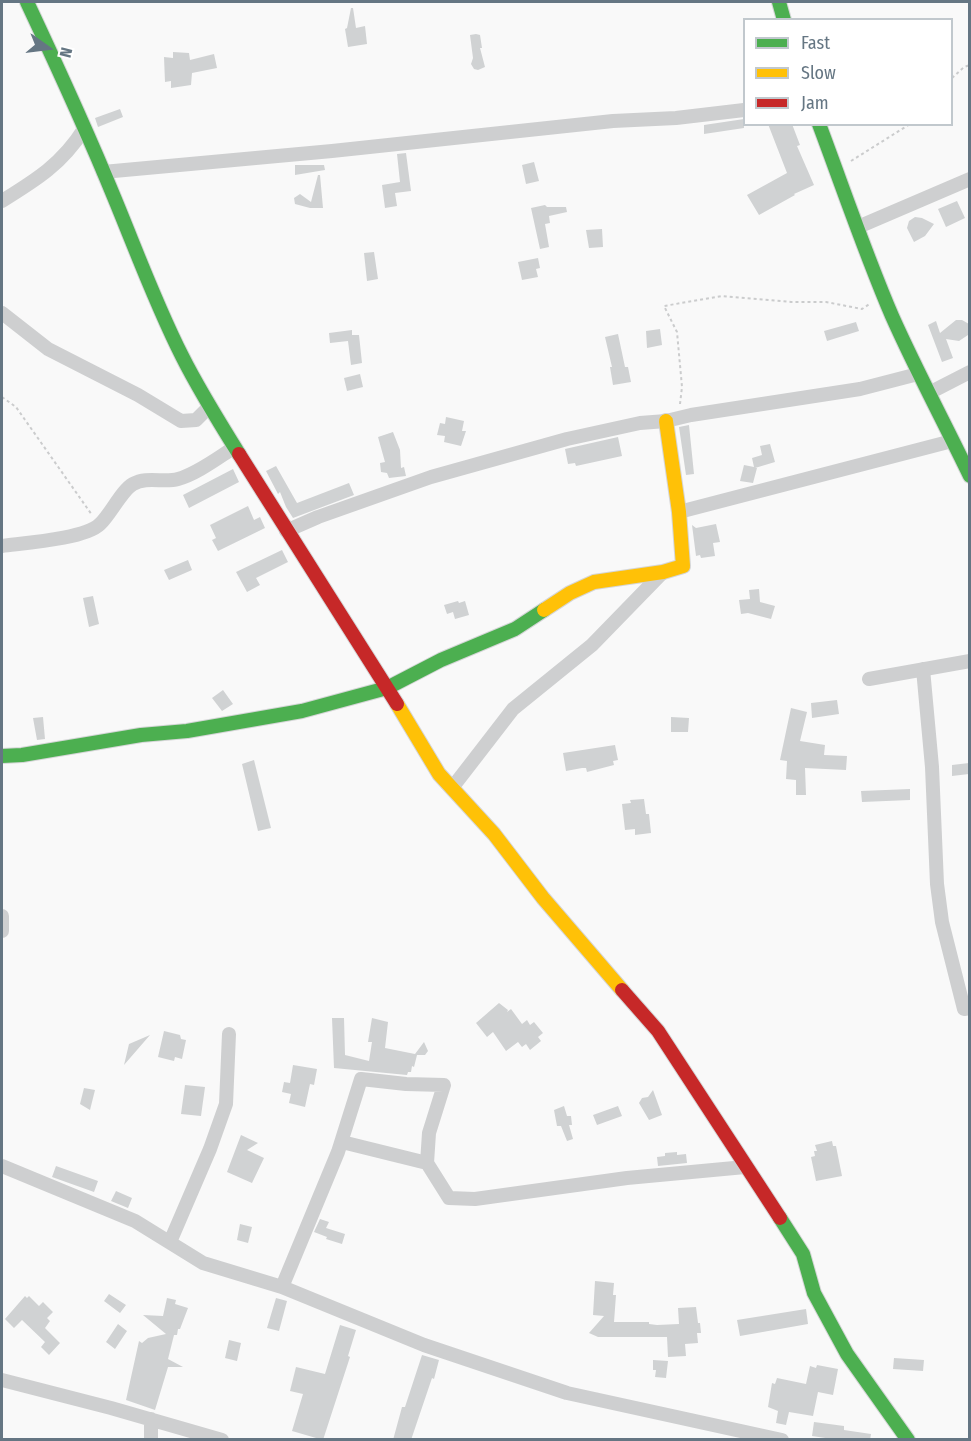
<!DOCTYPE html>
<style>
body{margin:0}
#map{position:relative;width:971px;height:1441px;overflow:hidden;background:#f9f9f9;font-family:"Fira Sans Condensed",sans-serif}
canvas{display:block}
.frame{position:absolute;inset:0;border:3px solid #657683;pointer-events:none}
.legend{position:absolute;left:743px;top:18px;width:210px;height:108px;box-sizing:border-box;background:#fff;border:2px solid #c1c8cd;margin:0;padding:8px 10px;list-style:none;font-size:18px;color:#657683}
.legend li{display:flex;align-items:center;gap:12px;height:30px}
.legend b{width:30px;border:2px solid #c1c8cd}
.north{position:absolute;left:18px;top:18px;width:60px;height:60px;-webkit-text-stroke:4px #fff;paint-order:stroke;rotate:104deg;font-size:16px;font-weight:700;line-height:24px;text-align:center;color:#657683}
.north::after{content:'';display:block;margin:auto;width:21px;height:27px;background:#657683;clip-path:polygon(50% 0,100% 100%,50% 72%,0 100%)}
</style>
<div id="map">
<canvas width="971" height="1441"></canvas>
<div class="frame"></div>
<ul class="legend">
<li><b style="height:8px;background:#4caf50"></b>Fast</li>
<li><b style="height:8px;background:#ffc107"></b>Slow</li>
<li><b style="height:8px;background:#c62828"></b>Jam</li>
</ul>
<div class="north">N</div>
</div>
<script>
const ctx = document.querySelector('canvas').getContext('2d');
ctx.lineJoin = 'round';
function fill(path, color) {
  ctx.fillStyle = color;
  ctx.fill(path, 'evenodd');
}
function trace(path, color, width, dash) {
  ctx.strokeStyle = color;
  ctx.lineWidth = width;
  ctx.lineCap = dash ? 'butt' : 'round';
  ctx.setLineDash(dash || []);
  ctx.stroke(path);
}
const building = new Path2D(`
 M351,8H353L356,28L365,26L367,44L348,47L345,29L347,28Z
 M476,34L480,35L482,48H480L485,67L478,70L474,69L471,64L473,58L470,35Z
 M173,52L189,53L190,60L214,54L217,68L192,73L191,85L171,88V81L165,82L164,57L173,58Z
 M120,109L123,117L98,127L95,118Z
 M744,119V128L704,134V125Z
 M768,124H792L800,145L797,146L814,185L794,194L795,195L759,215L747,195L787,173Z
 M406,153L411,191L395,193L397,206L385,208L382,185L400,182L397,154Z
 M534,162L539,181L526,184L522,165Z
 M295,165H324L325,170L295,175Z
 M318,175H320L323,208H310L295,204L294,198L300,194L311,202Z
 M957,201L965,218L946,227L938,209Z
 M545,205L547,207H566L567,212L549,216L550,223L545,224L549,247L540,249L531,208Z
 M915,217L922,218L934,224L925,236L914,242L907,228L909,221Z
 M602,229L603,247L589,248L586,230Z
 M374,252L378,279L367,281L364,253Z
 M538,258L540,268L536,269L538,277L522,280L518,262Z
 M956,320H962L969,324L968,335L959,341L946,339L953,358L942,362L928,325L936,321L940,333Z
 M856,322L859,331L827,341L824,331Z
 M660,329L662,345L647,348L646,331Z
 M352,330V335H359L362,363L351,365L348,341L330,343L329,333Z
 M618,334L625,367H628L631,382L613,385L610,367H612L605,337Z
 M360,374L363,387L347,391L344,378Z
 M446,417L464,421L462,431H466L461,446L444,442L445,436L437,435L440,423L445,424Z
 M689,425L694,474L686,475L679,427Z
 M393,432L400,450L401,468L404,467L406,476L389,478L387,473L381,472L380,463L385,462L378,437Z
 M618,437L622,456L576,466L575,463L568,464L565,449Z
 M770,444L775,462L755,468H757L753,483L740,481L744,465L754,467L752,458L762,455L760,446Z
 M276,466L297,503L349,483L354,495L293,518L286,507L280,492L278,494L266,471Z
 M233,469L239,482L189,508L183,495Z
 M248,506L254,520L260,517L265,528L218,551L212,540L216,538L210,525Z
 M716,524L720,542L713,543L715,556L701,558L700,555L696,556L692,525L696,528Z
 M282,550L288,562L256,578L260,585L247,592L236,572Z
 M188,560L192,570L169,580L164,570Z
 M759,589L760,602L775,606L771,619L748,613L741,614L739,600L750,599L749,590Z
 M93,596L99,624L89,627L83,598Z
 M458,601L459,603L465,601L469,615L455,619L453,612L447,614L444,605Z
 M223,690L233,704L222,711L212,698Z
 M837,700L839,714L812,718L811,703Z
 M791,708L807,712L800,741L825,745L824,755L847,756L846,770L805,768L806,795H796V780L786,779L787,761L780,760Z
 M43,717L45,739L37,740L33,718Z
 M671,717L689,718L688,732H671Z
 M615,745L618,760L613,761L614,765L587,772L586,768H582L566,771L563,753Z
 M254,760L271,828L258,831L242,764Z
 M969,763V774L952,776V765Z
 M910,789V800L862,802L861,791Z
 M644,799L646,814H649L651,833L635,835V829L625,830L622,804L631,803L630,800Z
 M499,1003L508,1010L507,1012L511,1009L522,1024L527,1020L530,1025L534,1022L543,1033L538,1037L541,1041L530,1050L526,1044L522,1047L518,1042L506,1051L493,1032L487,1037L476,1023Z
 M332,1018H344L345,1055L369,1061L372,1042H368L372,1018L388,1022L385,1048L415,1054L424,1042L428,1051L425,1055H417L414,1067L412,1066L411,1072H408L407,1075L334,1068Z
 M164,1031L180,1035L181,1039L186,1040L182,1059L175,1057L174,1061L158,1057Z
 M150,1035L124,1065L129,1044Z
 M293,1065L317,1069L314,1085L310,1084L305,1107L289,1103L291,1094L282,1092L284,1082L290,1083Z
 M185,1085L205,1087L201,1116L181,1114Z
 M84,1088L95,1090L90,1110L80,1104Z
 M653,1090L662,1115L649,1120L639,1103L642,1098L648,1097Z
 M564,1106L567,1116H571L572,1125H569L573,1139L567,1141L561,1126H557L554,1110Z
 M618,1106L622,1116L597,1125L593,1115Z
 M241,1135L258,1143L247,1150L264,1158L252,1183L227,1172Z
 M832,1141L833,1146H836L842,1176L816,1181L811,1157L815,1156L814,1151H817L815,1145Z
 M677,1152V1155L686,1154L687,1163L658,1166L657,1157L665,1156V1153Z
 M56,1166L98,1181L94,1192L52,1177Z
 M116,1191L132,1198L128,1208L111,1201Z
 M320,1219L329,1222L326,1228L345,1234L342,1244L326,1239L327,1237L314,1232Z
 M240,1224L252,1227L248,1243L237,1240Z
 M595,1281L614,1283L613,1295H616L614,1322H649V1324L657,1325L679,1324L678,1308L696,1307L698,1323H700L701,1333H697L698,1343L685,1344L686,1356L668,1357L667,1337H598L589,1333L604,1316L593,1315Z
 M109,1294L126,1305L120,1313L104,1301Z
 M25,1296L27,1298L29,1296L39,1306L43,1302L53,1312L47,1318L50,1321L45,1328L60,1343L49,1355L41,1347L45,1342L22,1320L14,1328L5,1319Z
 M167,1298L176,1300L175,1304L188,1308L180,1329H178L177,1335H174L168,1359L183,1367H168L155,1410L126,1400L139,1341L142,1343L148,1338L166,1334L143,1315L163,1316Z
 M276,1298L287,1301L279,1331L267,1328Z
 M806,1309L808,1324L740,1336L737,1320Z
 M118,1324L127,1331L115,1349L106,1342Z
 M340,1325L356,1330L348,1356L350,1357L323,1440L292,1431L303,1394L290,1391L296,1367L325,1374Z
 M229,1340L241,1343L237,1361L225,1358Z
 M422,1355L439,1360L434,1379L432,1378L411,1440H393L402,1407H405Z
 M894,1358L924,1360L923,1371L893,1369Z
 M653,1360L668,1361L666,1378L655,1377L656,1370H653Z
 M817,1365L838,1369L833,1395L818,1392L813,1416L789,1412L786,1425L776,1423L778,1411L768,1407L772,1383L775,1384L777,1378L806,1384L810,1366L816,1368Z
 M814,1422L844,1426V1430L871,1434L870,1440H839L812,1436Z`);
const path = new Path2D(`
 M952,78L964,67L970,65
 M851,161L910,124
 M2,397L16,407L92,515
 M680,404L682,387L677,332L664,306L722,296L791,302H826L862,309L871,303`);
const street = new Path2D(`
 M103,172L332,151L613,121L676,118L744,110
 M2,201C36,180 62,164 84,129
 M858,227L970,179
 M2,313L48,349L138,395L181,421L196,420L209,407
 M929,393L970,372
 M679,512L952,441
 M286,531L318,517L431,477L567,439L640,423L666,421L691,415L860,389L918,374
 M2,546C24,543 85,539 100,524C110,515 122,490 133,484C147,476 164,483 178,479C197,474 219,457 235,447
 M923,669L932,767L937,884L942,922L964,1009L970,1008
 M869,679L970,661
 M452,788L513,709L592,645L663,572
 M2,916V931
 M342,1142L427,1163
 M2,1166L135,1221L203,1263L282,1287L424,1345L567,1393L782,1440
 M170,1242L210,1149L226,1104L229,1034
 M282,1287L338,1152L361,1079L406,1084L444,1085L429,1133L427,1163L449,1198L475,1199L627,1178L745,1167
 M2,1380L111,1408L222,1440
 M151,1419V1440`);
const fast = new Path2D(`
 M27,2C57,66 87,131 114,197C136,250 156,305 182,356C199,390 219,422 239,454
 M779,2L784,20
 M819,124C843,188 865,253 892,316C916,370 944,422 970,476
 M2,756L22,755L141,735L187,731L302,711L387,688L441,660L515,629L544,610
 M780,1218L803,1254L814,1293L847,1354L908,1440`);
const slow = new Path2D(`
 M544,610L570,593L594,582L663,572L683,566L679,512L666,421
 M397,704L439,774L494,834L543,898L622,990`);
const jam = new Path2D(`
 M239,454L397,704
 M622,990L658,1031L780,1218`);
fill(building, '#d0d2d3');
trace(fast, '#d5d6d7', 16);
trace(slow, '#d5d6d7', 16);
trace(jam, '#d5d6d7', 16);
trace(path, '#cbcccd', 2, [3, 3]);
trace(street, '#cecfd0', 14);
trace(fast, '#4caf50', 14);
trace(slow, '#ffc107', 14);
trace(jam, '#c62828', 14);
</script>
